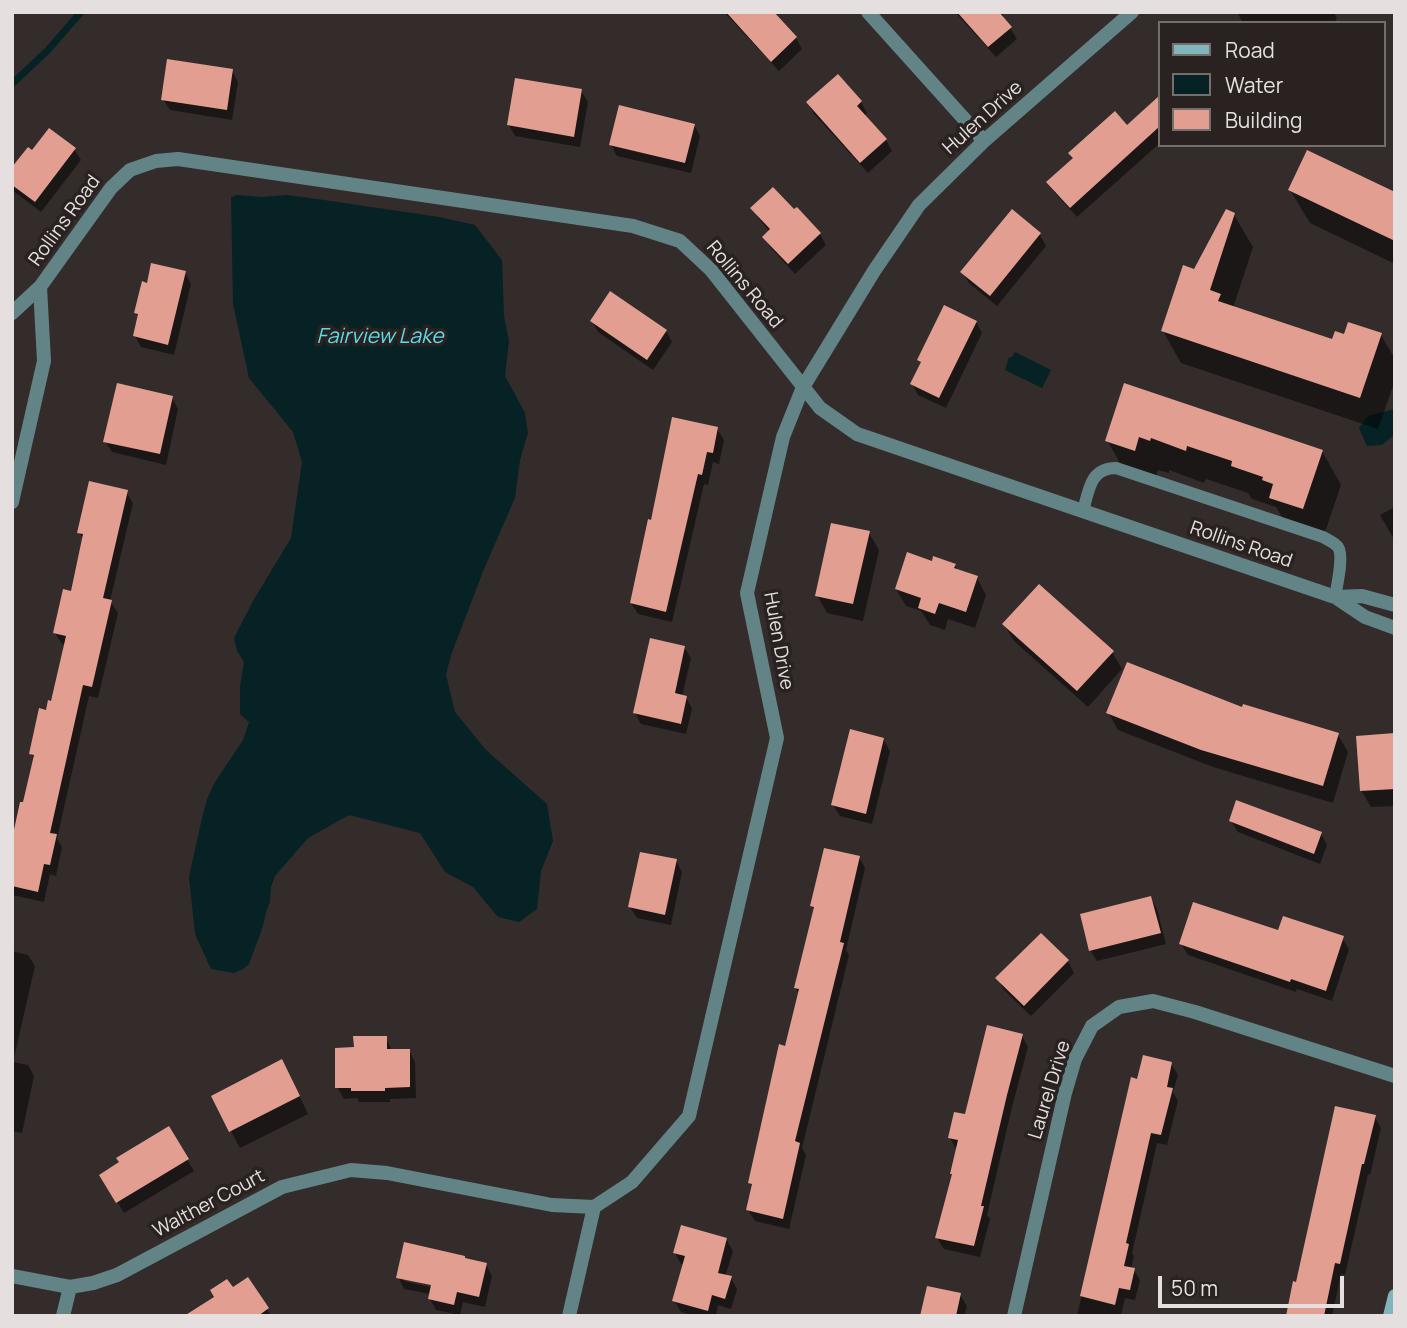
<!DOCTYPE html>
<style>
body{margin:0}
#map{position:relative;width:1407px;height:1328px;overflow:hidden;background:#332c2a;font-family:Manrope,sans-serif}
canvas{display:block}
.frame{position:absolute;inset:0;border:14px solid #e5e0df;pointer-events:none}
.legend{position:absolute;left:1158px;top:21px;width:228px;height:126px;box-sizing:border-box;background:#292221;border:2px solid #746e6d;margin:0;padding:9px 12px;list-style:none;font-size:21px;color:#e5e0df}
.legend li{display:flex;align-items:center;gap:14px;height:35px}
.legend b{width:35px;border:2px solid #746e6d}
.scale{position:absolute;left:1158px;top:1276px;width:186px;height:32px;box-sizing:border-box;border:4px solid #e5e0df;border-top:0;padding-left:9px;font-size:21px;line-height:24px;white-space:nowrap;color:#e5e0df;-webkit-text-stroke:5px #292221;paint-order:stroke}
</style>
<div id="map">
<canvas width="1407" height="1328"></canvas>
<div class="frame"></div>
<ul class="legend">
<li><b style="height:9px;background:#7fb5bb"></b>Road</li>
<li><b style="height:19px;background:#062224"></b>Water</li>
<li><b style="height:19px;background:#e29e91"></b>Building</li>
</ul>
<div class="scale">50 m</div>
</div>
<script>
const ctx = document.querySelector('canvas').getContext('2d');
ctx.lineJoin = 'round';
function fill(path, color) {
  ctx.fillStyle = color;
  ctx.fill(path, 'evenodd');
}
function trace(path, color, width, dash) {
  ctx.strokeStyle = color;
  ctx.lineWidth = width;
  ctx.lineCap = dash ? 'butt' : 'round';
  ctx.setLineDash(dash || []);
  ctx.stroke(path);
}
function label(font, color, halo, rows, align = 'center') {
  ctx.font = font + ' Manrope,sans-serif';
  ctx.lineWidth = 7;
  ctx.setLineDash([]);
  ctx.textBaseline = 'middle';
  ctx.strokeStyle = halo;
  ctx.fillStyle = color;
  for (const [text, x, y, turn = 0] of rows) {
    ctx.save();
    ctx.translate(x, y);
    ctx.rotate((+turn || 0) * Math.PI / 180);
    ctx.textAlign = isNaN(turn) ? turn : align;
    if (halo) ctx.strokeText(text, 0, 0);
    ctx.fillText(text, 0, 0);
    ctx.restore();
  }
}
const water = new Path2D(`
 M237,195L262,197L287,195L317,199L439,217L475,225L502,260L504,316L509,341L505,376L525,413L528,433L520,460L515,498L484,569L451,655L446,675L455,712L486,750L547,804L553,841L541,871L537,909L519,922L498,917L473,887L445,872L420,833L349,815L308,838L275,876L271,887L270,902L267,909L262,929L249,964L243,969L234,973L211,969L195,934L189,877L202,818L207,799L215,782L243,740L249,722L240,714V686L244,662L237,651L234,638L253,601L291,538L302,462L293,432L249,378L233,304L231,197Z
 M1015,352L1051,370L1042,388L1005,370L1009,357L1011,358Z
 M1395,409V434L1382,445L1367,446L1359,428L1368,416Z`);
const shadow = new Path2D(`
 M724,12H772L796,38L802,49L779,71Z
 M955,12H1002L1003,15L1001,17L1010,28L1017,39L996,57Z
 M1240,12H1334L1337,19L1333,23H1243L1238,14Z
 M232,71L238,82L232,120L170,110L163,99Z
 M581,91L588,102L580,147L515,136L509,125Z
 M1160,97V143L1077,217L1055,193L1048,182L1074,159L1070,153L1127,128Z
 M861,102L867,113L864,116L886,140L892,151L868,173L814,114L808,103Z
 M694,125L700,136L691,173L617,156L611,145Z
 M74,149L81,160L41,212L12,190V170L32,153Z
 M1290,190L1395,194V264L1310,223Z
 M752,208L820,234L826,245L795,274L771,248L764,237L770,232L759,219Z
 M1012,212L1040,235L1046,246L997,306L969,283L962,272Z
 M1234,215L1253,247L1233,308L1333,341L1345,336L1381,335L1395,359V380L1378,429L1181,363L1163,331L1195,271Z
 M185,272L191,284L174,355L141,347L135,336L139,318L136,312L148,285Z
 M592,321L666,331L672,342L653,370L598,332Z
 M976,322L982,333L946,408L918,395L912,384L921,364L919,360Z
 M1125,386L1322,451L1341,485L1322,541L1290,531L1276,507L1252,499L1248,493L1206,479L1204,483L1169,470V473L1158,470L1154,483L1126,474L1107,440Z
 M172,398L178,409L166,465L112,452L105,441Z
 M717,429L724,440L719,464L713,462L708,485L704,484L672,622L638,614L631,603L652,522Z
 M126,492L133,503L110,601L118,613L98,698L89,696L57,839L62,847L56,876L50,874L44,902L12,895V847L25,804L35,760L31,753L53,703L66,645L62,644L55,633L72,593L84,541L79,532Z
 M1395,507V541L1380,515Z
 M869,533L879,550L863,621L827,613L817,595Z
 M933,563L955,565L958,572L977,578L986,595L975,628L948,619L945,630L930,625L921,611L906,606L896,589Z
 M1004,624L1112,652L1122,669L1088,707L1014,641Z
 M684,647L691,658L682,697H686L692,709L686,734L641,724L635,713Z
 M1243,709L1338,735L1348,752L1333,803L1213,767L1118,730L1108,712Z
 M1395,735V806L1371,807L1361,790Z
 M883,739L890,751L872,824L840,816L833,805Z
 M1231,821L1321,834L1327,845L1320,864L1238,832Z
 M859,857L865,868L846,950L849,955L802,1148L806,1155L789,1229L755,1221L748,1210L753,1189L750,1182L799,994L796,988L815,910L812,906Z
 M676,861L682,872L671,925L637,918L630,907Z
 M1151,898L1157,909L1166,944L1097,961L1090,950Z
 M1279,933L1342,938L1349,949L1332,1001L1297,989L1296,992L1188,955L1181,944Z
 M12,951L28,955L35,966L13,1062L28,1065L34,1076L22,1133L12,1131Z
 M1068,961L1074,973L1031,1016L1004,990L998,979Z
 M1022,1036L1028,1047L1012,1107L987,1215L990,1219L980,1257L944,1249L937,1238L953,1176L956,1149L950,1138Z
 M386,1038L392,1051L409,1050L415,1062L416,1098L390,1099V1102H359L357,1098L344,1099L337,1087L355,1049Z
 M1171,1064L1178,1075L1173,1092L1178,1101L1167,1145L1157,1143L1132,1253L1134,1256L1131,1269H1133L1140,1280L1135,1300L1125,1298L1121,1315L1077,1316L1132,1079L1138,1081Z
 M291,1078L308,1114L240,1148L231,1131Z
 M1375,1117L1381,1128L1370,1175L1368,1174L1345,1275L1341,1274L1332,1316H1288L1297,1284Z
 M168,1128L194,1171L124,1213L101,1175Z
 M726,1239L733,1251L725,1277L731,1278L737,1289L731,1309L718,1305L716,1316H696L681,1312L674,1300L684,1265L681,1264L675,1253Z
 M466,1260L486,1265L492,1276L485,1307L463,1302L460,1315L436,1310L430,1299L431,1294L404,1289L398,1277ZM404,1278L440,1286L439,1289L404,1281Z
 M248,1279L271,1316H196L232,1289Z
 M960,1295L967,1306L964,1316H922Z`);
const stream = new Path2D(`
 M12,84L48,50L81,12`);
const building = new Path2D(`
 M726,12H774L797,37L771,62Z
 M957,12H999L1012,27L988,47Z
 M167,59L233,69L227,110L161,100Z
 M838,74L862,101L857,106L887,139L860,163L806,102Z
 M515,78L582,89L574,137L507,125Z
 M1160,95V126L1070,208L1046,182L1073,158L1068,153L1115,111L1127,125Z
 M619,105L695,124L685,163L609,145Z
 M49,128L76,148L35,202L12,185V167L28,147L32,150Z
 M1307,150L1395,192V241L1288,190Z
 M773,187L794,209L797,207L821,233L788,264L762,237L770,229L750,208Z
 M1012,209L1041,233L990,296L960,272Z
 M1226,209L1235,213L1210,290L1221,294L1218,301L1332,339L1335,331L1344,334L1348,322L1382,333L1360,398L1161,331L1183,265L1194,269Z
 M151,263L186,271L168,345L133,336L138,314L134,313L142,281L147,283Z
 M610,291L667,330L647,360L590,321Z
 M944,305L977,321L939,398L910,384L921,362L917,360Z
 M117,383L173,396L160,454L103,442Z
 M1124,383L1323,450L1303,509L1269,498L1273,484L1262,480L1263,477L1231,466L1232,461L1187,446L1186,451L1151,438L1150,441L1139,437L1135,451L1105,441Z
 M672,417L718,427L713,453L707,452L702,475L698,474L666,612L630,603L648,519L651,520Z
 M89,481L128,490L103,598L112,600L92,687L83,685L50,833L57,834L50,865L44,864L38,892L12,886V839L20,802H23L34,755L29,754L39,708L46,710L48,700L51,701L66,636L53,633L63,589L71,591L83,534L77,533Z
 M831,523L870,531L853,604L815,596Z
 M907,552L932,561L933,556L956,564L954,568L978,576L966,612L939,603L935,614L918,608L921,598L895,589Z
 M1039,584L1114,651L1077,691L1002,624Z
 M650,638L685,646L675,693L687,696L681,724L633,713Z
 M1127,662L1242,707L1243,704L1339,733L1323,786L1201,750L1106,713Z
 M850,729L884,738L866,814L831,805Z
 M1395,733V789L1360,791L1356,736Z
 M1236,800L1322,832L1314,854L1229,821Z
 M824,848L860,856L840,942L844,943L795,1141L800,1143L783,1219L746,1210L752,1184L748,1183L779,1044L785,1046L799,989L794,988L814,907L810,906Z
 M640,852L677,859L665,915L628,907Z
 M1151,896L1161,933L1089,951L1080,914Z
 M1193,902L1278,930L1283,916L1344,936L1326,991L1291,979L1290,982L1179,944Z
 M1041,933L1069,960L1024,1006L995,978Z
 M987,1025L1023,1034L1007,1095L981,1206H984L974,1246L935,1238L952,1174H950L958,1140L948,1138L954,1112L965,1114Z
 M353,1036H387V1049H410V1087L385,1088V1091H351V1088H335V1048L354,1047Z
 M1143,1055L1172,1062L1167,1087L1173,1088L1161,1135L1151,1133L1126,1243L1129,1244L1124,1266L1135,1268L1130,1290L1119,1288L1115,1305L1080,1296L1131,1077L1137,1079Z
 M282,1059L300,1096L229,1132L211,1096Z
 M1335,1106L1376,1115L1364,1164H1362L1340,1264L1335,1263L1324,1316H1286L1293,1281L1296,1282Z
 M169,1126L189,1159L116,1203L99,1175L119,1162L116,1158Z
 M681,1225L727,1238L718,1273L732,1276L725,1299L712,1295L708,1311L672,1301L685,1256L673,1253Z
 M404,1242L465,1256V1258L487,1263L479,1297L457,1292L454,1305L428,1299L431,1285L396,1278Z
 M248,1277L269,1308L258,1316H184L214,1297L210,1290L227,1279L233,1287Z
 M927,1286L961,1293L956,1316H920Z`);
const lane = new Path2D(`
 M1083,511C1089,490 1090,468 1116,468L1323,537C1328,540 1334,542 1338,547C1344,556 1337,585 1335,597`);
const street = new Path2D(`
 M868,12L984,141
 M12,313L40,287L111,188L130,170L156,161L178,159L633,226L680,241L711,270L820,408L857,434L1335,597L1365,617L1395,628
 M12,502L44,361L40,287
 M1335,597L1362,596L1395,605
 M12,1276L70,1287L93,1283L117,1275L282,1187L351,1170L387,1173L552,1205L594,1207
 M63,1316L70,1287
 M569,1316L594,1207L632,1182L689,1116L777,738L747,593L783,437L803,387L874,271L919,205L984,141L1132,12
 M1014,1316L1065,1093L1075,1059L1092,1026L1119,1007L1153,1001L1195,1012L1395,1076`);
const secondary = new Path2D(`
 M1390,1316L1395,1296`);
const streetNames = [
 ["Hulen Drive",983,118,-42],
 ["Rollins Road",65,221,-54],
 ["Rollins Road",744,285,50],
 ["Rollins Road",1241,545,19],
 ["Hulen Drive",778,641,80],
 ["Laurel Drive",1050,1090,-73],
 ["Walther Court",209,1204,-28]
];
const waterNames = [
 ["Fairview Lake",380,337]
];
fill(water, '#062224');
fill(shadow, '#0007');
trace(stream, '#062224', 7);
fill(building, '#e29e91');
trace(lane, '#638487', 12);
trace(street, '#638487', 14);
trace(secondary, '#7fb5bb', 14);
label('19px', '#e5e0df', '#292221', streetNames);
label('italic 21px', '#5bdce9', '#292221', waterNames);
</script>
